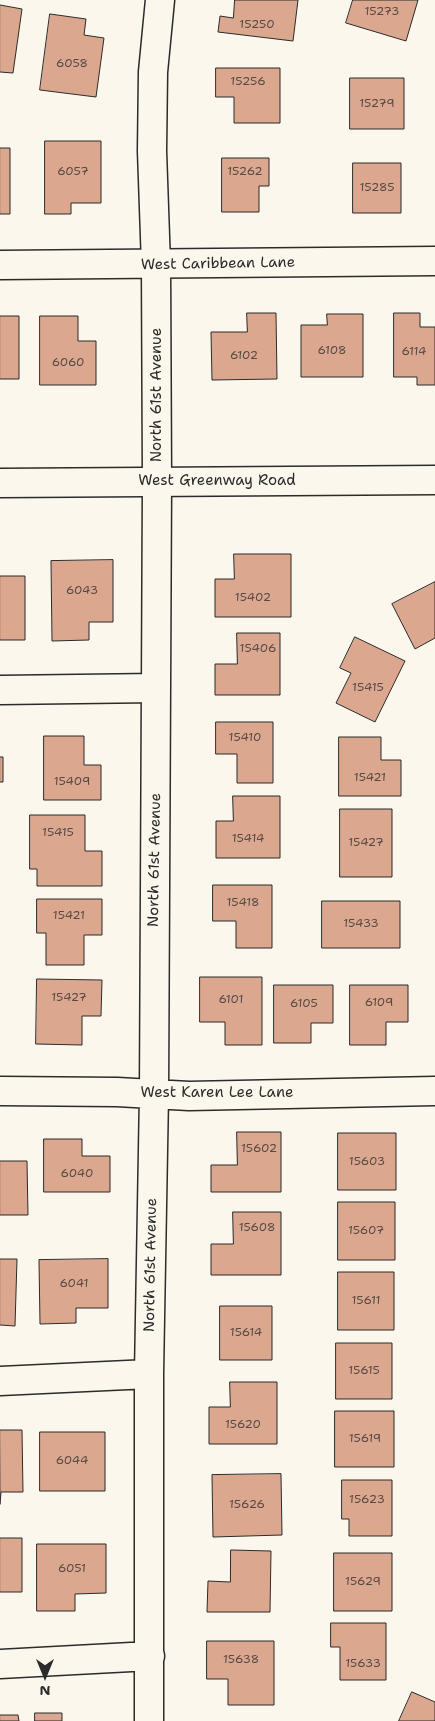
<!DOCTYPE html>
<style>
body{margin:0}
#map{position:relative;width:435px;height:1721px;overflow:hidden;background:#fbf7ec;font-family:"Shantell Sans",sans-serif}
canvas{display:block}
.north{position:absolute;left:20px;top:1651px;width:50px;height:50px;-webkit-text-stroke:4px #fbf7ec;paint-order:stroke;rotate:180deg;font-size:14px;font-weight:700;line-height:20px;text-align:center;color:#2b2b2b}
.north::after{content:'';display:block;margin:auto;width:18px;height:22px;background:#2b2b2b;clip-path:polygon(50% 0,100% 100%,50% 72%,0 100%)}
</style>
<div id="map">
<canvas width="435" height="1721"></canvas>
<div class="north">N</div>
</div>
<script>
const ctx = document.querySelector('canvas').getContext('2d');
ctx.lineJoin = 'round';
function fill(path, color) {
  ctx.fillStyle = color;
  ctx.fill(path, 'evenodd');
}
function trace(path, color, width, dash) {
  ctx.strokeStyle = color;
  ctx.lineWidth = width;
  ctx.lineCap = dash ? 'butt' : 'round';
  ctx.setLineDash(dash || []);
  ctx.stroke(path);
}
function label(font, color, halo, rows, align = 'center') {
  ctx.font = font + ' "Shantell Sans",sans-serif';
  ctx.lineWidth = 4.5;
  ctx.setLineDash([]);
  ctx.textBaseline = 'middle';
  ctx.strokeStyle = halo;
  ctx.fillStyle = color;
  for (const [text, x, y, turn = 0] of rows) {
    ctx.save();
    ctx.translate(x, y);
    ctx.rotate((+turn || 0) * Math.PI / 180);
    ctx.textAlign = isNaN(turn) ? turn : align;
    if (halo) ctx.strokeText(text, 0, 0);
    ctx.fillText(text, 0, 0);
    ctx.restore();
  }
}
const building = new Path2D(`
 M235,0H298L293,41L218,32L220,16L233,18Z
 M353,0H418L406,41L346,23Z
 M0,5L22,9L13,73L0,72Z
 M50,14L86,19L84,35L104,38L96,97L40,90Z
 M216,68H280V123H234V97H216Z
 M350,78H404V129H350Z
 M45,141H101V203H71V214H45Z
 M0,148H10V214H0Z
 M222,158H269V186H259V212H222Z
 M353,163H401V213H353Z
 M247,313H276L277,379L212,380L211,332H247Z
 M394,313H420V327H435V385H417V377H394Z
 M327,314H363V377H301V325H327Z
 M0,316H19V379H0Z
 M40,316H78V341H96V385H40Z
 M234,554H291V617H215V579H234Z
 M113,560V622H89V640L52,641L51,561Z
 M0,576H25V640H0Z
 M435,582V638L415,649L392,604Z
 M237,633H280V695H215V664H237Z
 M355,637L405,661L375,722L336,703L351,673L340,668Z
 M216,722H273V783H237V754H216Z
 M44,736H84V765H101V800H44Z
 M339,737H381V760H401V796H339Z
 M0,757H3V782H0Z
 M233,796H280V858H216V821H233Z
 M340,809H392V877H340Z
 M30,815H85V851H102V886H37V869H30Z
 M213,885H272V948H236V921H213Z
 M37,899H102V935H84V965H46V933H37Z
 M322,901H400V948H322Z
 M200,977H262V1045H225V1022H200Z
 M37,979L102,980L101,1016H82V1045L36,1044Z
 M274,985H333V1023H311V1043H274Z
 M350,985H408V1022H386V1045H350Z
 M237,1132H281V1192H211V1165H237Z
 M338,1133H396V1190H338Z
 M44,1139H82V1156H110V1192H44Z
 M0,1161H27L28,1215H0Z
 M338,1202H395V1260H338Z
 M233,1212H281V1275H211V1244H233Z
 M0,1259H17L15,1326L0,1325Z
 M108,1259V1308H76V1323L40,1324L39,1260Z
 M338,1272H394V1330H338Z
 M220,1306H272V1360H220Z
 M336,1343H392V1399H336Z
 M230,1382H277V1444H209V1407H230Z
 M335,1411H394V1467H335Z
 M0,1430H22L23,1492H1L0,1504Z
 M40,1432H105V1491H40Z
 M281,1474L282,1535L213,1537L212,1475Z
 M342,1480H392V1536H349V1519H342Z
 M0,1538H22V1592H0Z
 M37,1544H106V1593L75,1594V1611H37Z
 M231,1550L271,1551L270,1612H207L208,1581L230,1582Z
 M334,1553H392V1611H334Z
 M331,1623H386V1680H340V1647H331Z
 M207,1641H274V1705H228V1679H207Z
 M412,1692L435,1702V1721H399Z
 M35,1713H62V1721H35Z
 M0,1715H18L19,1721H0Z`);
const minor = new Path2D(`
 M0,265L435,261
 M0,690L156,688
 M0,1091L117,1092L189,1096L435,1091
 M0,1381L149,1374
 M0,1664L150,1656
 M149,1721V1374L154,1094L157,482L156,265L152,151L153,72L160,0`);
const major = new Path2D(`
 M0,483L435,480`);
const numberNames = [
 ["15273",382,12],
 ["15250",257,25],
 ["6058",72,64],
 ["15256",248,82],
 ["15279",377,104],
 ["6057",73,172],
 ["15262",245,172],
 ["15285",377,188],
 ["6108",332,351],
 ["6114",414,352],
 ["6102",244,356],
 ["6060",68,363],
 ["6043",82,591],
 ["15402",253,598],
 ["15406",258,649],
 ["15415",368,688],
 ["15410",245,738],
 ["15421",370,778],
 ["15409",72,782],
 ["15415",58,833],
 ["15414",248,839],
 ["15427",366,843],
 ["15418",243,903],
 ["15421",69,916],
 ["15433",361,924],
 ["15427",69,998],
 ["6101",231,1000],
 ["6109",379,1003],
 ["6105",304,1004],
 ["15602",259,1149],
 ["15603",367,1162],
 ["6040",77,1174],
 ["15608",257,1228],
 ["15607",366,1231],
 ["6041",74,1284],
 ["15611",366,1301],
 ["15614",246,1333],
 ["15615",364,1371],
 ["15620",243,1425],
 ["15619",365,1439],
 ["6044",72,1461],
 ["15623",367,1500],
 ["15626",247,1505],
 ["6051",72,1569],
 ["15629",363,1582],
 ["15638",241,1660],
 ["15633",363,1664]
];
const streetNames = [
 ["West Caribbean Lane",218,264,-1],
 ["North 61st Avenue",157,395,-90],
 ["West Greenway Road",217,481],
 ["North 61st Avenue",155,860,-89],
 ["West Karen Lee Lane",217,1093],
 ["North 61st Avenue",151,1265,-89]
];
fill(building, '#dba88f');
trace(building, '#2b2b2b', 1);
trace(minor, '#2b2b2b', 31);
trace(major, '#2b2b2b', 31);
trace(minor, '#fbf7ec', 28);
trace(major, '#fbf7ec', 28);
label('12px', '#574a44', null, numberNames);
label('15px', '#2b2b2b', '#fbf7ec', streetNames);
</script>
